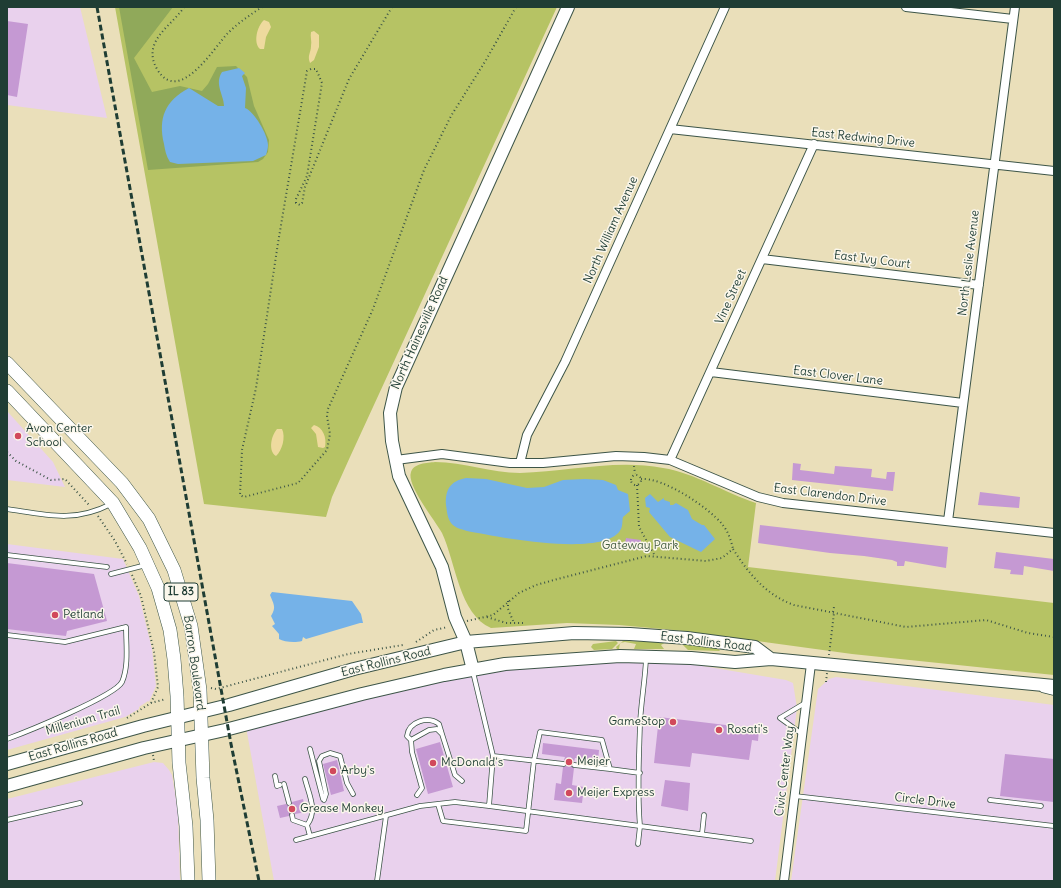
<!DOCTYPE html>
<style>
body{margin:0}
#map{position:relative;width:1061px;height:888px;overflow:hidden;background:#eadfba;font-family:Delius,sans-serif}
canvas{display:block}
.frame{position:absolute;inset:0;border:8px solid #1f3d34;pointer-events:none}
</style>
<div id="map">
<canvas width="1061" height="888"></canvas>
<div class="frame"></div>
</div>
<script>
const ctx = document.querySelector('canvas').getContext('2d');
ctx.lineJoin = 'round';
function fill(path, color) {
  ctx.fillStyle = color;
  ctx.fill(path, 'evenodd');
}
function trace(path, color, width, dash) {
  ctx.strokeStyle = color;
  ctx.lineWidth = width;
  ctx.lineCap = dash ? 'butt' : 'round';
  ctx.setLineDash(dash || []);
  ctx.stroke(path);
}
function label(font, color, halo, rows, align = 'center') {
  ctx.font = font + ' Delius,sans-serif';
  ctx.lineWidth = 3;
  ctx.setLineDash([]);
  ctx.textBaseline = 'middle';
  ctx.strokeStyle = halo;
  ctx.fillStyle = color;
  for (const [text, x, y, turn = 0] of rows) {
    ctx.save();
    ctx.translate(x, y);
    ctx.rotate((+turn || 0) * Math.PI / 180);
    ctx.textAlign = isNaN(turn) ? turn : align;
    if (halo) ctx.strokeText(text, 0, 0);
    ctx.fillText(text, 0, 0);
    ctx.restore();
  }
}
const built = new Path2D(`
 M7,7H80L107,118L7,105Z
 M7,411L53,462L65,487L7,480Z
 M7,544L123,559L139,596L152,649L156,686L149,702L148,701L139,707V709L125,717L7,750Z
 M625,662H679L786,680L793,683L797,708L775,881H274L246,727L383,690L519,665Z
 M836,677L1054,705V881H791L818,689L829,679Z
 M154,762L163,763L169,770L172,775L178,811L180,881H7V799Z`);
const green = new Path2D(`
 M115,7H557L350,457L332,497L326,517L204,504Z
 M435,462C464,462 491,473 520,473C567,472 615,459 663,468C695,473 725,493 756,503L748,567L1054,603V675L852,654L684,631L619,625L567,623L491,628C459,614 456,563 442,533C435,520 406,485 411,472C414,463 427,463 435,462Z
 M616,641L618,643L612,649L594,650L591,647L593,644Z
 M623,641L666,642L661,645L664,649H634L636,644L625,642L620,643L619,649H617L616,647Z
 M684,644L717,647L720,651L688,650L683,645Z`);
const forest = new Path2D(`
 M119,7H173L134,58L152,92L180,86L202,91L208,84L217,67L236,66L247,77L254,106L269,140L268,152L263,159L258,162L148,170Z`);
const sand = new Path2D(`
 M264,20L269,22L271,27L266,37L264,49H260C253,43 257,26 264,20Z
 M314,31L319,35V47L314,60L310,63C307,55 311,53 311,46C312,41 310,37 311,32Z
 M314,425C323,427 327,438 325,447L323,448L318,447L316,434L311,428Z
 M277,429H282C286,437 282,451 276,456C268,451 271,436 277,429Z`);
const water = new Path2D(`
 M239,68L245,73L242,76L246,88L245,108C254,111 268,135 268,145C268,148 267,152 266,155L253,161L178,164L170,162C166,156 165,150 164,144C158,118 165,101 189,88L218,106H224C224,95 214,84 222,72Z
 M466,478L486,479L527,488L544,487L563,480L585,479L603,480L616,485L618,490L628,494L630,511L623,517C622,520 623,525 621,529C606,559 494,536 467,531C461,529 455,528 451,523C447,517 447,511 446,505C445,490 450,481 466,478Z
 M650,494L658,502L664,498V500L670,502V505H673L676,503L688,510L692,519L702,525H704L715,539L701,552L670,537L649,512L650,508L646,507L645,498Z
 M272,592L352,601L361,614L363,623H360L306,639L303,637L302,641C295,643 284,642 279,639V634L272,626L275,624L271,616C277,607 273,603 270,595Z`);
const building = new Path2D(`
 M7,21L28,24L17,97L7,95Z
 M793,463L801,464L800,470L834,474L835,466L872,469L871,477L886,479L887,472H895L893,491L792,480Z
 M980,492L1020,497L1019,508L978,505Z
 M760,525L948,547L946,568L905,561L904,566H897V562L892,560L864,556L830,553L758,543Z
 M626,538L641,540L640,550L624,548Z
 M996,552L1054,559V571L1024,566L1023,575L1010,574L1011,570L994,568Z
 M7,563L94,574L107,621L67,631L66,636L7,629Z
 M659,717L759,729L758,741L752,740L749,760L692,753L690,767L654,763Z
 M440,742L453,787L428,794L416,749Z
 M543,743L599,750L598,761L575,758L574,762L571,764L574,768L572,785L584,787L582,803L554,800L556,783L561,784L563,767L567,766V763L564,760L565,757L542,754Z
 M1005,754L1054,759V802L1000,796Z
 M337,760L344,791L331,795L323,764Z
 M665,780L690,783L688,811L661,806Z
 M303,799L306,812L295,814L291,812L289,816L280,818L277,806L286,804L290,806L292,802Z`);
const path = new Path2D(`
 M184,7C172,26 141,41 157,69C179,107 215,46 228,33C238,23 250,15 262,7
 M392,7L349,79L305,187L302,203L300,205L296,203V199L307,176L322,83L316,69H311L307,71L278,243L256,388L242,450L240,495L244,497L298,483L327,450L330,434L327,416L328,409L373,309L424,170L451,116L486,60L516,7
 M7,452L16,461L51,480L65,479L89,505
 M634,466L635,474
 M631 480a5 5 0 1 1 10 0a5 5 0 1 1-10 0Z
 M641,479C663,477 708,507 722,524C728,531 731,540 733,549
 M637,485L639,527L655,556
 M98,516L115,541L127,564
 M132,575L141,596L154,652L158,687L151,703
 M508,601V609L514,623
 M833,612L834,607
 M487,617L506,623H523
 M467,621L493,615L519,593L536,585L554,580L647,556L706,561L722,558L733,549C749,574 766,595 794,605L906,627L986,620L1028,633L1054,637
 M416,642L434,630L448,627
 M829,655L834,613
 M826,682L827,673
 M211,688L216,689L348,654L403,645
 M127,718L151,703L166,699
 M153,755L154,761`);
const service = new Path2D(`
 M7,509C47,515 74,523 111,504
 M7,555L107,567
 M111,574L146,565
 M7,635L65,642L126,627C126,644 129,666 122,682C115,696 26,732 7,739
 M646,659C645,681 641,702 640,724C639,758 637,793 640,826L751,841
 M1042,690L1054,693
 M780,718L805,703
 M780,718L802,734
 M411,740L407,736C409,721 428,716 439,724L442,734
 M310,749L323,799
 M493,756L564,764
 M574,765L610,769
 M275,776L277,786L280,785
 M305,779C309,795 318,811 307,825L310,836
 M284,784L289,803
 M417,795L422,788L412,752L411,740L429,730L437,729L442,734L455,775L462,781
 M795,796L1054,826
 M324,800L326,794L319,761L322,756L330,753L340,756L347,783L353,794
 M990,800L1041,806
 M438,804L443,821L526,831L534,760L540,732L602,740L610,769L640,773
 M489,806L640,826L638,844
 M292,815L293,820L307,825
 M7,820L80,803
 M702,834L704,815
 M296,840L420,806L455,802L489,806L493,756L473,672
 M377,881L386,816`);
const minor = new Path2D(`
 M906,7L1013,19
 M670,129L1054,171
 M762,259L979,285
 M711,372L963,403
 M396,460L442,454L510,463H543L616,456L644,457L670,460L758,497L783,503L1054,533
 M670,460L814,144
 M520,463L527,435L565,362L725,7
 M948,521L1015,7
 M784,881L811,664`);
const secondary = new Path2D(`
 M473,670L466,642L455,617L442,567L399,476L392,441L390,413L396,387L568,7
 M7,764L143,726L229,705L354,669L466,642L574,633L630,634L687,638L755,647L771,659
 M7,786L144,748L225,730L362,694L444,675L505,664L620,656L691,658L735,662L771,659L1054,686`);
const primary = new Path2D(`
 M7,363L122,483L149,519L174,570L191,626L200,690L203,778L207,820L209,881
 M7,391L113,503L140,548L158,588L170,630L174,659L177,696L179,763L186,826L188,881`);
const rail = new Path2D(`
 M97,7L231,744L259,881`);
const markers = [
 [18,436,4,"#d1495b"],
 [55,615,4,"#d1495b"],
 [673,722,4,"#d1495b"],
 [719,730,4,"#d1495b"],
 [569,762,4,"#d1495b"],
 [433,763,4,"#d1495b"],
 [333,771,4,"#d1495b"],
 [569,793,4,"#d1495b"],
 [292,809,4,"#d1495b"]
];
const shields = [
 [181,592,34]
];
const shieldNames = [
 ["IL 83",181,592]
];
const streetNames = [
 ["East Redwing Drive",863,138,6],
 ["North William Avenue",611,230,-66],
 ["East Ivy Court",872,260,7],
 ["North Leslie Avenue",969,263,-83],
 ["Vine Street",731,297,-66],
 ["North Hainesville Road",420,333,-66],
 ["East Clover Lane",838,376,7],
 ["East Clarendon Drive",830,495,7],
 ["East Rollins Road",706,642,7],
 ["East Rollins Road",386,662,-14],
 ["Barron Boulevard",194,663,82],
 ["Millenium Trail",83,721,-16],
 ["East Rollins Road",73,745,-16],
 ["Civic Center Way",785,771,-83],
 ["Circle Drive",925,801,7]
];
const poiNames = [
 ["Avon Center",26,429],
 ["School",26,443],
 ["Petland",63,615],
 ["GameStop",665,722,"right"],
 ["Rosati's",727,730],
 ["Meijer",577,762],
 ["McDonald's",441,763],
 ["Arby's",341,771],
 ["Meijer Express",577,793],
 ["Grease Monkey",300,809]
];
const parkNames = [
 ["Gateway Park",640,546]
];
fill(built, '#e9d1ed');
fill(green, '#b6c364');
fill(forest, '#90a95a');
fill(sand, '#eeda9e');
fill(water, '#75b2e8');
fill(building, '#c599d3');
trace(service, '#3d5548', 5.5);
trace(minor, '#3d5548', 10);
trace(secondary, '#3d5548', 14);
trace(primary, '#3d5548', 14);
trace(path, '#3d5548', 2, [1, 3]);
trace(service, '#fff', 4);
trace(minor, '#fff', 8);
trace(secondary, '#fff', 12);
trace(primary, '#fff', 13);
trace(rail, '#1f3d34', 3, [6, 3]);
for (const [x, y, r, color] of markers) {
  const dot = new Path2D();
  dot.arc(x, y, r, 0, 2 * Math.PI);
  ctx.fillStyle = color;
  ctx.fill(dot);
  trace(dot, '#fbf7ec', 1.5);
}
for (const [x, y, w] of shields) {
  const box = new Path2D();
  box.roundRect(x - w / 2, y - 9, w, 18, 3);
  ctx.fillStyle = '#fbf7ec';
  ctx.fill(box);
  trace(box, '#1f3d34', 1);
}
label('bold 11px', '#1f3d34', null, shieldNames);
label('12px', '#1f3d34', '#fbf7ec', streetNames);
label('12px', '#1f3d34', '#fbf7ec', poiNames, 'left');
label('12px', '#455e40', '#fbf7ec', parkNames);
</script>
